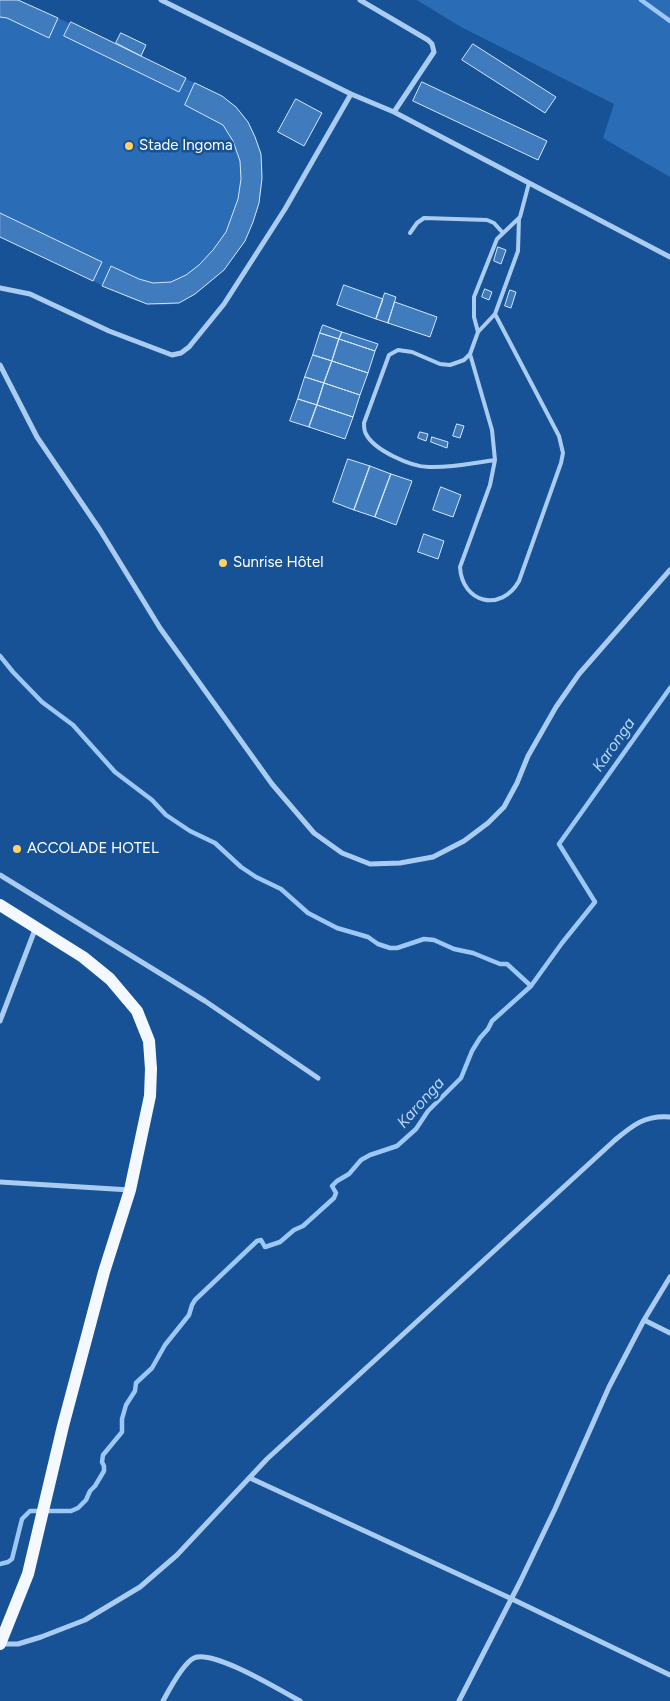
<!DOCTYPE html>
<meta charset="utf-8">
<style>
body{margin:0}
canvas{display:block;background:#175297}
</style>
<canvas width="670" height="1701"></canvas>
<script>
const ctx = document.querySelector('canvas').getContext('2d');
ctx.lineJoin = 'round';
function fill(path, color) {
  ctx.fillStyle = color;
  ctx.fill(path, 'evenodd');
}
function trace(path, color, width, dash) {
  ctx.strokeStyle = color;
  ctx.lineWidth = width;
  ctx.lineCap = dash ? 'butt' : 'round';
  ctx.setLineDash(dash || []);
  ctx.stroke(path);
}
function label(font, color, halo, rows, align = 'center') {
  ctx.font = font + ' Figtree,sans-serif';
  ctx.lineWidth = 5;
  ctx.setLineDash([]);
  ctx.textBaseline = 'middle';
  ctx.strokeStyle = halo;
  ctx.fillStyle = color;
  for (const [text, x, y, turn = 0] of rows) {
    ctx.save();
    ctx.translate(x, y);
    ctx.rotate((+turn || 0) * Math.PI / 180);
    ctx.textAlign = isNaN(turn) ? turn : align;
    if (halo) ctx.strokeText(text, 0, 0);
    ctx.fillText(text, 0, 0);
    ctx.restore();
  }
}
const green = new Path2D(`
 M0,0H18C67,22 115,44 162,67C174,72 185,78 196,84C210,91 224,95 235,106C287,157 258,246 206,286C198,292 188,300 177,303C160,307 145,304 129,298L0,237Z
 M417,0H670V177L603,138L614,104L461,27Z`);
const stream = new Path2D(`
 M641,0L670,21
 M0,656L13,672L42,702L73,725L115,772L152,800L166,815L190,831L215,843L241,867L256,877L281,889L308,913L337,928L368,937L378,944L390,948H397L424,939L434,940L454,949L473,953L500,964H507L531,986
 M0,1564L8,1562L12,1559L22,1519L30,1511H71L78,1508L86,1500L90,1491L95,1486L104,1471V1466L102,1462L103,1455L122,1432V1419L126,1405L135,1391L136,1383L152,1368L165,1345L189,1315L192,1305L195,1300L257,1241L261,1240L265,1247L280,1242L294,1230L303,1226L334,1198L336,1193L332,1186L337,1181L349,1174L361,1160L370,1155L397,1146L416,1129L428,1111L461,1078L472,1051L480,1038L488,1029L492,1021L531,986L562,943L595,902L559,844L670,688`);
const building = new Path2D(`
 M0,0H18L58,18L49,38L7,18L0,17Z
 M71,22L186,78L179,92L64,36Z
 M121,33L146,45L141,56L116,43Z
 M473,44L556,97L545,113L462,60Z
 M422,82L547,141L538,160L413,101Z
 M195,83L222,96L236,107L248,122L255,137L261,154L262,178L259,203L253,222L245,241L224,270L195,294L179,303L147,304L102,286L111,266L139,279L153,283L171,282L186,275L199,265L213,250L226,232L238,199L241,179L240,161L233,141L223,125L185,105Z
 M296,99L322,113L304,146L278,132Z
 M0,213L102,262L93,281L0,237Z
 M498,247L506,250L501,264L494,261Z
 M344,285L383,299L376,319L337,305Z
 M485,289L492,292L489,300L482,297Z
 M510,290L516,292L511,308L505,306Z
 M385,293L396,297L388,323L376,319Z
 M395,302L437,317L430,337L388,323Z
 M323,325L342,332L339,339L320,333Z
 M342,332L378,344L375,351L339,339Z
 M320,333L339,339L332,361L313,355Z
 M339,339L375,351L368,373L332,361Z
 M313,355L332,361L324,383L305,377Z
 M332,361L368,373L360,395L324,383Z
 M305,377L324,383L317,405L298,399Z
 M324,383L360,395L353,417L317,405Z
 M298,399L317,405L309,427L290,421Z
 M317,405L353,417L345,439L309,427Z
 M457,424L464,426L460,438L453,436Z
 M420,432L428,434L426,441L418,438Z
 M432,437L448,442L447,448L431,442Z
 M348,459L370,466L354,510L333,502Z
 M370,466L391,474L375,517L354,510Z
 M391,474L412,481L396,525L375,517Z
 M441,487L461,495L453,517L433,510Z
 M424,534L444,541L438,559L418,552Z`);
const lane = new Path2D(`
 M410,233L417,223L424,218L487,220L494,223L503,233
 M478,332L495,314
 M470,354L492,430L495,460C473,463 451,468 429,467C411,467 374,450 366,434C364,431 364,427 364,423L389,355L398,350L412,352L440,364L450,365L464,360L470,354L478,332L474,317V297L497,239L520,217L529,183
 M495,460L490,485L460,567C462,603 501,613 519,581L561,463L563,453L559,436L495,314L518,251L519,218`);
const street = new Path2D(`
 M161,0L351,94L394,112L670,257
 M360,0L428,40L432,44L434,52L394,112
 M0,288L30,294L109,331L172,355L181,353L189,347L224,304L285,209L351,94
 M0,365L37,437L100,530L160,628L272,784L314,833L342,853L370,864L400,863L433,857L464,841L488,823L504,807L517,783L528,756L556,707L579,674L670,570
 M0,875L205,1001L318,1078
 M0,1021L36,927
 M0,1182L130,1190
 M644,1320L670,1333
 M250,1478L512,1599L670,1675
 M1,1644H18L41,1637L85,1620L140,1587L177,1555L267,1459L615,1140C633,1125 645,1115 670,1117
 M163,1701C169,1690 183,1663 194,1658C213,1649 281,1691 300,1701
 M459,1701L520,1582L555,1509L609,1387L644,1320L670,1277`);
const primary = new Path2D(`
 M0,905L83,957L110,979L137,1011L149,1041L151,1069L150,1096L130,1190L104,1272L63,1426L28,1574L0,1644`);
const markers = [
 [129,146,5,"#ffd16a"],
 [223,563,5,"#ffd16a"],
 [17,849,5,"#ffd16a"]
];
const poiNames = [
 ["Stade Ingoma",139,146],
 ["Sunrise Hôtel",233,563],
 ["ACCOLADE HOTEL",27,849]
];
const waterNames = [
 ["Karonga",614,745,-55],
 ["Karonga",421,1103,-48]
];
fill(green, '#2b6cb6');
trace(stream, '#9dc7f4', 4.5);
fill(building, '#407bbe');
trace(building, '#d2e6fc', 1);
trace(lane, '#aaccf1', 4);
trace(street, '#aaccf1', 5);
trace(primary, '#f4f9ff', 12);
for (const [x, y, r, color] of markers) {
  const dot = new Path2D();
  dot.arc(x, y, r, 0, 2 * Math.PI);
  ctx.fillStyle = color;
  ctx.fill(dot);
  trace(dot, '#175297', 2);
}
label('15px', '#fff', '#175297', poiNames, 'left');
label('italic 16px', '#b7d6f8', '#175297', waterNames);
</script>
